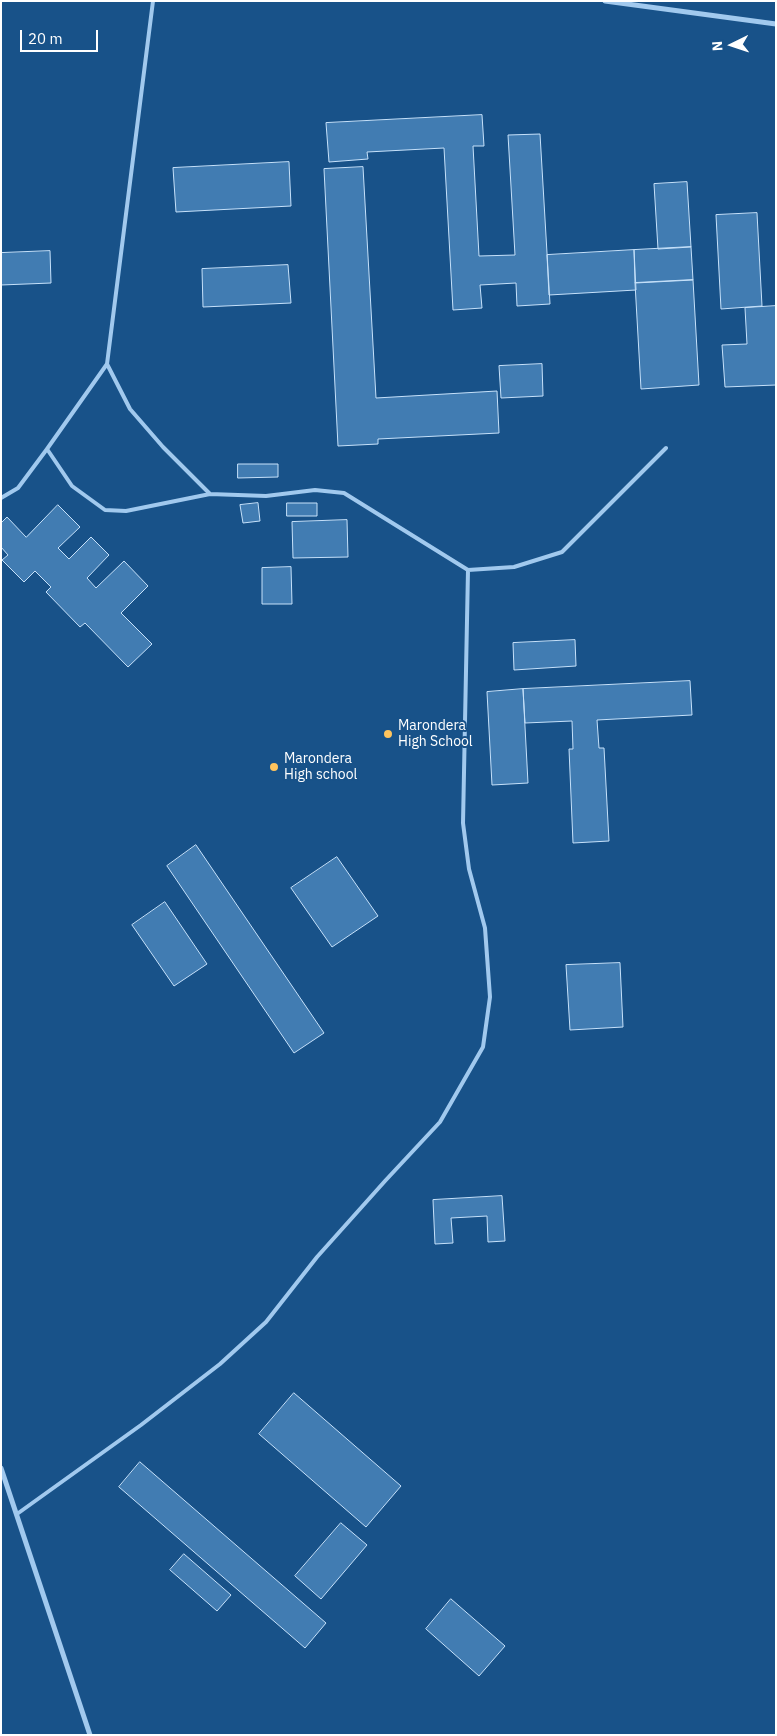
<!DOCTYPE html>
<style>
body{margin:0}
#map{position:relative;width:777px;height:1736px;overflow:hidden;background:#185289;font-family:"IBM Plex Sans",sans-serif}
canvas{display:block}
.frame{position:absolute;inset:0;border:2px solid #fff;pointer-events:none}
.north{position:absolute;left:707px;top:20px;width:50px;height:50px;-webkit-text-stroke:4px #185289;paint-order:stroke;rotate:266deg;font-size:14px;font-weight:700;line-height:20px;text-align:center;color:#fff}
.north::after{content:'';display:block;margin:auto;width:18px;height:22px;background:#fff;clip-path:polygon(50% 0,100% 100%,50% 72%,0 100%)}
.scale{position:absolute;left:20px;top:30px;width:78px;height:22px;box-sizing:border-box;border:2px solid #fff;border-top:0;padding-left:6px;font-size:15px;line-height:18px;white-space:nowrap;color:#fff;-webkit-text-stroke:4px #185289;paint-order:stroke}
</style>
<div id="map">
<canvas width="777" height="1736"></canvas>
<div class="frame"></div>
<div class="north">N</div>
<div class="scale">20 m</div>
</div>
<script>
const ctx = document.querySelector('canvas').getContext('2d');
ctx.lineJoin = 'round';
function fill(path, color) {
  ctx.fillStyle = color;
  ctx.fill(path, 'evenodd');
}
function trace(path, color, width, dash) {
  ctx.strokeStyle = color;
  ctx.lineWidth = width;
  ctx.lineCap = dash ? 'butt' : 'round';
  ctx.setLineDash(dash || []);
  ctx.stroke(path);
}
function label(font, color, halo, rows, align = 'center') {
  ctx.font = font + ' "IBM Plex Sans",sans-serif';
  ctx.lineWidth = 4;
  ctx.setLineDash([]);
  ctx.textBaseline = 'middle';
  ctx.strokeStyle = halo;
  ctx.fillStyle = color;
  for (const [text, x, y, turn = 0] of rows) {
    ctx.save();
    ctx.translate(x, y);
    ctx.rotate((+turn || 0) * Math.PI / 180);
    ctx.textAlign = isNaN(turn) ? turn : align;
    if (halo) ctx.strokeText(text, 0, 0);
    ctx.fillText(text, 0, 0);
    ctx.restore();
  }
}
const building = new Path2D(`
 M482,115L484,146H473L479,256L515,255L508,135L540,134L550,304L517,306L516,283L480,285L482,308L453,310L444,148L367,152L368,159L329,162L326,123Z
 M289,162L291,206L176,212L173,168Z
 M363,167L376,398L497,391L499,433L378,439V444L338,446L324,169Z
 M687,182L691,247L658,249L654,184Z
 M757,213L762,306L721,309L716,215Z
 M691,247L693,280L635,283L634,250Z
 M634,250L636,290L549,295L547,255Z
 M50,251L51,283L1,285V253Z
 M288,265L291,303L203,307L202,269Z
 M693,280L699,385L641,389L635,283Z
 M776,306V385L725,387L722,345L747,344L745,308Z
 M542,364L543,396L501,398L499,366Z
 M238,464H278V477L238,478Z
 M258,503L260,521L243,523L240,505Z
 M287,503H317V516H287Z
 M58,505L80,527L58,548L69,559L91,537L109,555L87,578L96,588L124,561L148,586L121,613L152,644L128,667L85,623L80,627L46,592L51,587L35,571L24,582L2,560L8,555L1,547V523L7,517L26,537Z
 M347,520L348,557L293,558L292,522Z
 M291,567L292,604H262V568Z
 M575,640L576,666L514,670L513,643Z
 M690,681L692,715L597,720L599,748H604L609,841L573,843L569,749H573L572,721L525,723L523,689Z
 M523,689L528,783L492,785L487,692Z
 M196,845L324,1033L294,1053L167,866Z
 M337,857L378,916L332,947L291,888Z
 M165,902L207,964L174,986L132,925Z
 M620,963L623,1027L570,1030L566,965Z
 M502,1196L505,1241L488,1242L487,1216L451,1218L453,1243L435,1244L433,1200Z
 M294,1393L401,1486L366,1527L259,1434Z
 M140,1462L326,1623L305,1648L119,1487Z
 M341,1523L367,1545L321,1599L295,1576Z
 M184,1554L231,1595L217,1611L170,1570Z
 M451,1599L505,1646L479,1676L426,1629Z`);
const lane = new Path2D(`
 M153,1L107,364L130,409L163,447L210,494L266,496L315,490L344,493L468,570L514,567L562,552L666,448
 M107,364L47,449L72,486L105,510L126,511L210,494
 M1,498L18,488L47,449
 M17,1514L141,1425L220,1364L266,1322L317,1257L385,1181L440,1122L483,1047L490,997L485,928L469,869L463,823L468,570`);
const street = new Path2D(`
 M605,1L776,24
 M1,1468L90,1735`);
const markers = [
 [388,734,5,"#ffc45d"],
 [274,767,5,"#ffc45d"]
];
const poiNames = [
 ["Marondera",398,726],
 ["High School",398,742],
 ["Marondera",284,759],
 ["High school",284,775]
];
fill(building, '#417cb2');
trace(building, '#c6e1fa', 1);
trace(lane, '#a1c9ee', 4);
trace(street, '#a1c9ee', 5);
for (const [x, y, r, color] of markers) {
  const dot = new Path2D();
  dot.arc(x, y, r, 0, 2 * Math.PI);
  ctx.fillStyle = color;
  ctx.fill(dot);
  trace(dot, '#185289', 2);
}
label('14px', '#fff', '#185289', poiNames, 'left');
</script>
